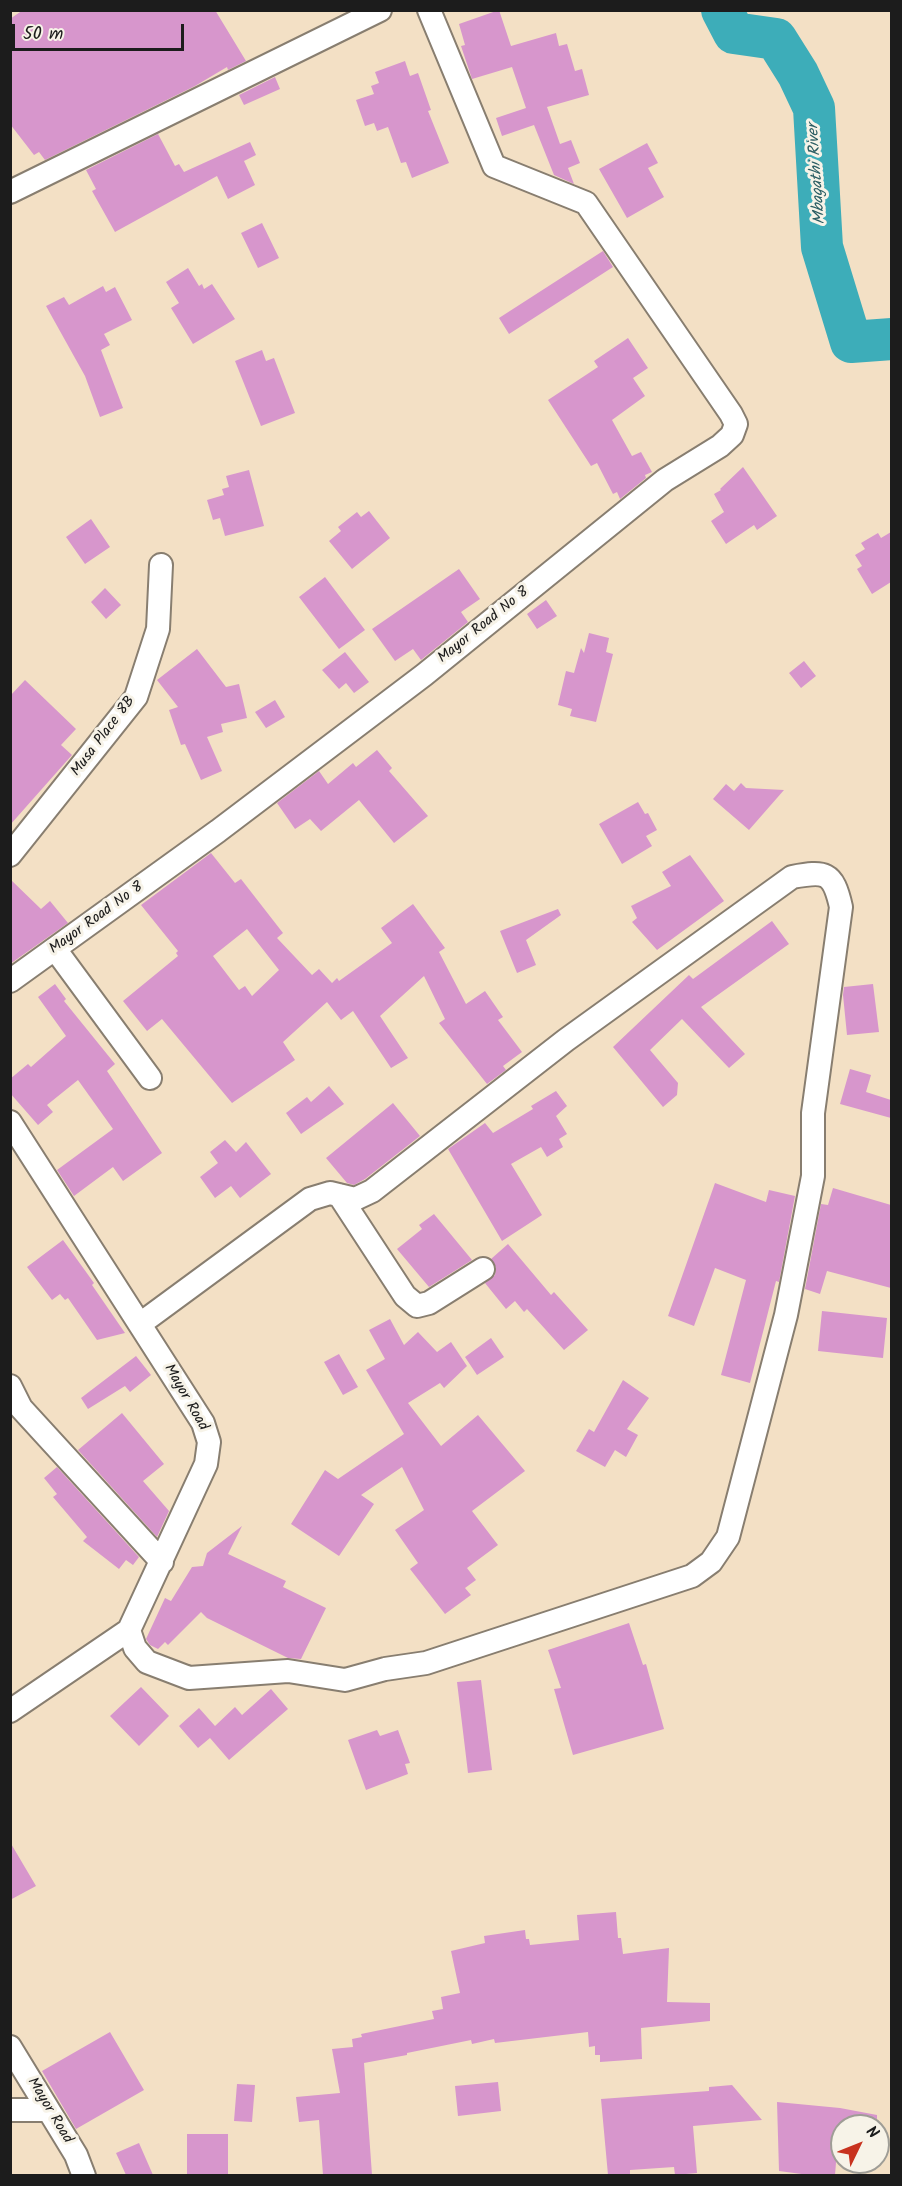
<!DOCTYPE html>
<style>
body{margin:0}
#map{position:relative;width:902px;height:2186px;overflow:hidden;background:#f3e0c5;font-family:Kalam,sans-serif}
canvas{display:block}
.frame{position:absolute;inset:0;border:12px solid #1c1c1c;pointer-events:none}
.north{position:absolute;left:830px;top:2114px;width:60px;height:60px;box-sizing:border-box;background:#f7f3e8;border:2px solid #9f9d96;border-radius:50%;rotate:47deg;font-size:16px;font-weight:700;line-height:24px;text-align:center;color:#1c1c1c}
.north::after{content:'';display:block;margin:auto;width:21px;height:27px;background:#c8321e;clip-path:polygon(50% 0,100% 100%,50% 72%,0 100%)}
.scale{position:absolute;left:12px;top:24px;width:172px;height:27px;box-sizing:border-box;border:3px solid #1c1c1c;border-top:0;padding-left:8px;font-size:18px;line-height:21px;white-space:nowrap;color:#1c1c1c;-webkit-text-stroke:4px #f7f3e8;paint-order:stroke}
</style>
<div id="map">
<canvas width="902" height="2186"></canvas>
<div class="frame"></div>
<div class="north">N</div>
<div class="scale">50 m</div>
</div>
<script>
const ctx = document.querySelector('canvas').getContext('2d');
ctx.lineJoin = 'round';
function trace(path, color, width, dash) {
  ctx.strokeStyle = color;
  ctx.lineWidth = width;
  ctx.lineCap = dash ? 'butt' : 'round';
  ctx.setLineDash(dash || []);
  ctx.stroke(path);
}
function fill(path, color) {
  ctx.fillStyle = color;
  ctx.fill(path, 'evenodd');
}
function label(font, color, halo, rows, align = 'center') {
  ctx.font = font + ' Kalam,sans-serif';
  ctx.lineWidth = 6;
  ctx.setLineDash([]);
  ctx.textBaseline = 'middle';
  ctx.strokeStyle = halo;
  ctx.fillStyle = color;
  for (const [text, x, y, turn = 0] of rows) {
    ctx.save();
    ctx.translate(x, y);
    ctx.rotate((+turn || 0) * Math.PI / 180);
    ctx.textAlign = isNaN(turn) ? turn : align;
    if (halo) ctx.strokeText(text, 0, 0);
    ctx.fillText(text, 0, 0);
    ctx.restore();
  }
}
const river = new Path2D(`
 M722,10L734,33L776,39L798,74L814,108L822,247L851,342L892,339`);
const building = new Path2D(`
 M23,10H215L246,61L228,70L227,67L195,86L45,160L39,152L34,155L10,124V19Z
 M499,10L511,46L556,33L559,46L567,44L575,71L582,69L589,95L547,107L560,144L571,140L580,163L568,168L574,184L554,175L534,125L502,136L496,118L526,108L512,67L472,79L461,46L465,45L459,24Z
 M405,61L410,76L418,73L431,110L428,111L449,163L412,178L406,162L401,163L388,127L377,131L374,123L365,126L356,100L374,94L371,86L379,83L375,72Z
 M275,77L280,89L244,105L239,95Z
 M158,134L175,166L179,164L184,172L250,142L256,155L244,161L255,185L228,199L217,176L115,232L92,191L96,189L86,170Z
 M647,143L658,163L648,168L664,197L627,218L599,169Z
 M262,223L279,258L258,268L241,233Z
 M603,251L613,267L509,334L499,318Z
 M188,268L199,286L202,284L204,289L212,284L235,319L193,344L171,308L179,303L166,282Z
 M103,286L106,292L115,287L132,320L104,334L110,345L101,350L123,408L100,417L85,376L46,306L64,297L69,305Z
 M628,338L648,368L633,378L645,396L612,420L632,456L641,452L652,472L645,475L646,478L620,499L617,492L613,494L597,463L591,466L548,400L598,367L594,361Z
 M262,350L266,361L274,358L295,413L261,426L235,361Z
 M743,467L777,516L757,530L754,525L726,544L711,521L724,512L714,494L721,490L720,489Z
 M249,470L264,526L225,536L220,518L213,520L207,500L224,495L222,489L229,487L226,476Z
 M369,511L390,538L352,569L329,541L341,531L338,527L357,512L361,517Z
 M91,519L110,547L85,564L66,537Z
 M891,532V582L872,594L857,569L862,566L855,555L865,549L861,543L878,533L881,538Z
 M459,569L480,599L461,612L468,622L421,660L413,649L395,661L372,629Z
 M325,577L365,630L339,649L299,597Z
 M105,588L121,605L106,619L91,602Z
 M546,600L557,616L537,629L527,614Z
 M589,633L609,638L606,652L613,654L596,722L570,716L572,709L558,705L566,671L574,673L581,648L584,653Z
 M197,649L226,687L239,684L247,718L221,724L223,732L207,737L222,771L201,780L185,744L181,745L169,710L178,707L157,680Z
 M345,652L369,682L354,693L346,683L339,689L322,670Z
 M804,661L816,676L801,688L789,673Z
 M25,680L76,729L61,745L72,755L10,825V696Z
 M275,700L285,717L266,728L255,712Z
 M377,750L392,768L389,771L428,816L394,843L359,800L321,831L310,819L295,829L277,803L319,771L328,784L353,763L356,767Z
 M741,783L746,788L784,790L749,830L713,799L726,784L734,791Z
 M638,802L645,814L648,813L657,830L646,836L652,846L622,864L599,824Z
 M211,853L235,883L241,879L283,933L277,938L312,975L319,969L332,983L337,978L339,981L392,943L381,928L413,904L445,948L439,952L466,1004L485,991L503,1017L498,1020L522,1052L503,1066L506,1070L487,1084L439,1023L445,1019L424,976L380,1016L408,1058L391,1068L353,1011L341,1020L327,1002L283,1042L295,1060L232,1103L162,1019L147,1031L123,1001L178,956L176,953L178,951L141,905ZM247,929L279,970L252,996L245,986L239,990L213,956Z
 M690,855L724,901L657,950L632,922L637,918L631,906L671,886L662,872Z
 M10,879L41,909L50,901L68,923L10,964Z
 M558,909L561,915L526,940L536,965L517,973L500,931Z
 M772,921L789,944L701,1007L745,1054L729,1068L682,1019L650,1050L678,1083L677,1095L663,1107L613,1047L689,975L693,979Z
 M55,984L66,999L64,1001L115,1064L107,1071L162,1153L123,1181L113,1167L74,1196L57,1170L113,1129L78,1080L47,1105L53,1112L38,1125L10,1093V1079L28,1064L31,1067L66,1036L38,997Z
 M873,984L879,1032L847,1035L843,995L844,987Z
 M850,1069L871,1075L866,1092L891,1100V1118L840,1104Z
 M329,1086L344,1104L301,1134L286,1113L307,1097L311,1102Z
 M556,1091L567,1106L556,1116L567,1134L559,1139L563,1147L547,1157L541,1147L511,1164L542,1215L502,1241L448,1149L485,1123L493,1133L533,1109L531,1106Z
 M393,1103L420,1136L365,1179L354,1185L347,1183L326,1158Z
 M225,1140L236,1152L246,1142L271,1174L240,1198L231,1186L215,1198L200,1177L218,1163L210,1152Z
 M715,1183L766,1202L769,1190L795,1196L779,1282L776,1281L750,1383L721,1375L746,1280L715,1268L694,1326L668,1316Z
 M833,1188L891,1205V1288L827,1271L820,1294L805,1289L821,1204L828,1205Z
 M434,1214L472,1260L429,1287L397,1249L422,1229L419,1225Z
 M63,1240L94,1283L92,1285L125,1333L97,1340L68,1298L65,1300L60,1294L52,1300L27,1267Z
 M508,1244L551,1295L554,1292L588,1330L564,1350L527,1309L524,1312L515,1301L506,1309L485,1283L495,1275L496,1268L491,1259Z
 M822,1311L887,1318L883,1358L818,1351Z
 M390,1319L404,1345L418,1332L437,1352L451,1342L467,1366L444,1388L440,1383L408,1403L441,1446L478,1415L525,1471L472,1511L498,1545L467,1568L476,1580L465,1588L471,1595L445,1614L410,1569L418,1563L395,1530L424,1510L402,1467L361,1495L374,1504L339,1556L291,1524L325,1470L338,1479L404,1434L366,1370L385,1359L369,1330Z
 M491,1338L504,1357L477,1375L465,1357Z
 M339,1354L358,1387L343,1395L324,1362Z
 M136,1356L151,1375L130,1392L125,1386L88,1409L81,1398Z
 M623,1380L649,1398L627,1429L638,1435L626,1457L615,1450L605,1467L576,1451L589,1429L594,1432Z
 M122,1413L164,1464L143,1481L169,1511L157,1537L78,1450Z
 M57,1467L139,1557L133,1565L126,1560L119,1569L83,1541L87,1537L53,1497L57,1494L44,1478Z
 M242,1526L228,1554L286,1581L283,1587L326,1608L301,1659L288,1658L207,1618L201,1612L168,1645L165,1642L158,1649L150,1645L146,1639L165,1598L171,1601L192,1567L203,1566L207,1553Z
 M629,1623L643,1665L646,1664L664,1729L573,1755L554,1689L561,1688L548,1650Z
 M481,1680L492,1770L468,1773L457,1682Z
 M141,1687L169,1716L139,1746L110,1716Z
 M271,1689L288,1709L229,1760L210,1738L198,1748L179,1726L199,1708L215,1726L235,1707L242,1715Z
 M377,1730L380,1736L398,1730L410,1763L405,1764L408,1774L366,1790L348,1740Z
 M10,1842L36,1886L10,1900Z
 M616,1912L618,1938H621L623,1954L669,1948L667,2002L710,2003V2021L641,2028L642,2059L600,2062V2055H595V2046L589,2047L588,2032L495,2043L494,2039L472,2044L471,2040L407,2053V2055L364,2063L372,2175H323L319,2120L299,2122L296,2097L340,2093L332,2049L353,2047L352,2039L362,2037L361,2034L434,2019L432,2011L443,2009L441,1997L460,1993L451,1951L485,1943L484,1936L525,1930L526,1939H529L530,1945L579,1940L577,1915Z
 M110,2032L144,2090L76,2129L42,2071Z
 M498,2082L501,2111L458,2116L455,2086Z
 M237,2084L255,2085L252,2122L234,2121Z
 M732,2085L762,2120L693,2126L697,2173L675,2175L674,2167L630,2170V2174L608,2175L601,2099L709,2091V2087Z
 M777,2102L840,2108L877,2115V2126H839L835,2175H809L779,2171Z
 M187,2134H228V2175H187Z
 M139,2143L153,2175H154H126L116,2153Z`);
const minor = new Path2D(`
 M10,192L380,10
 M10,855L136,697L158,629L161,565
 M55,949L150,1078
 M10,981L218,831L424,675L665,480L720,446L732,435L736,424L731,414L586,203L494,166L429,10
 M10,1122L203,1423L209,1442L206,1464L129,1630L10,1711
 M339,1195L405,1296L417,1306L429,1303L483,1269
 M10,1386L21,1408L162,1562
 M129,1630L135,1648L147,1662L189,1678L288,1671L345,1680L385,1669L426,1663L692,1576L711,1562L728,1537L786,1315L813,1176V1113L841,907C833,871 825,871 792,877L566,1040L372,1191L355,1199L330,1193L310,1199L140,1324
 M10,2047L76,2155L84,2176
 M10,2110H47`);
const streetNames = [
 ["Mayor Road No 8",484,626,-39],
 ["Musa Place 8B",104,737,-53],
 ["Mayor Road No 8",97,919,-36],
 ["Mayor Road",185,1398,60],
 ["Mayor Road",49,2111,59]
];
const waterNames = [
 ["Mbagathi River",818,174,-94]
];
trace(river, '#3dadb9', 42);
fill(building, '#d796cc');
trace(minor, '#887e70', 26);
trace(minor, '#fff', 22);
label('15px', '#1c1c1c', '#f7f3e8', streetNames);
label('italic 16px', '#2b5d63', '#f7f3e8', waterNames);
</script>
